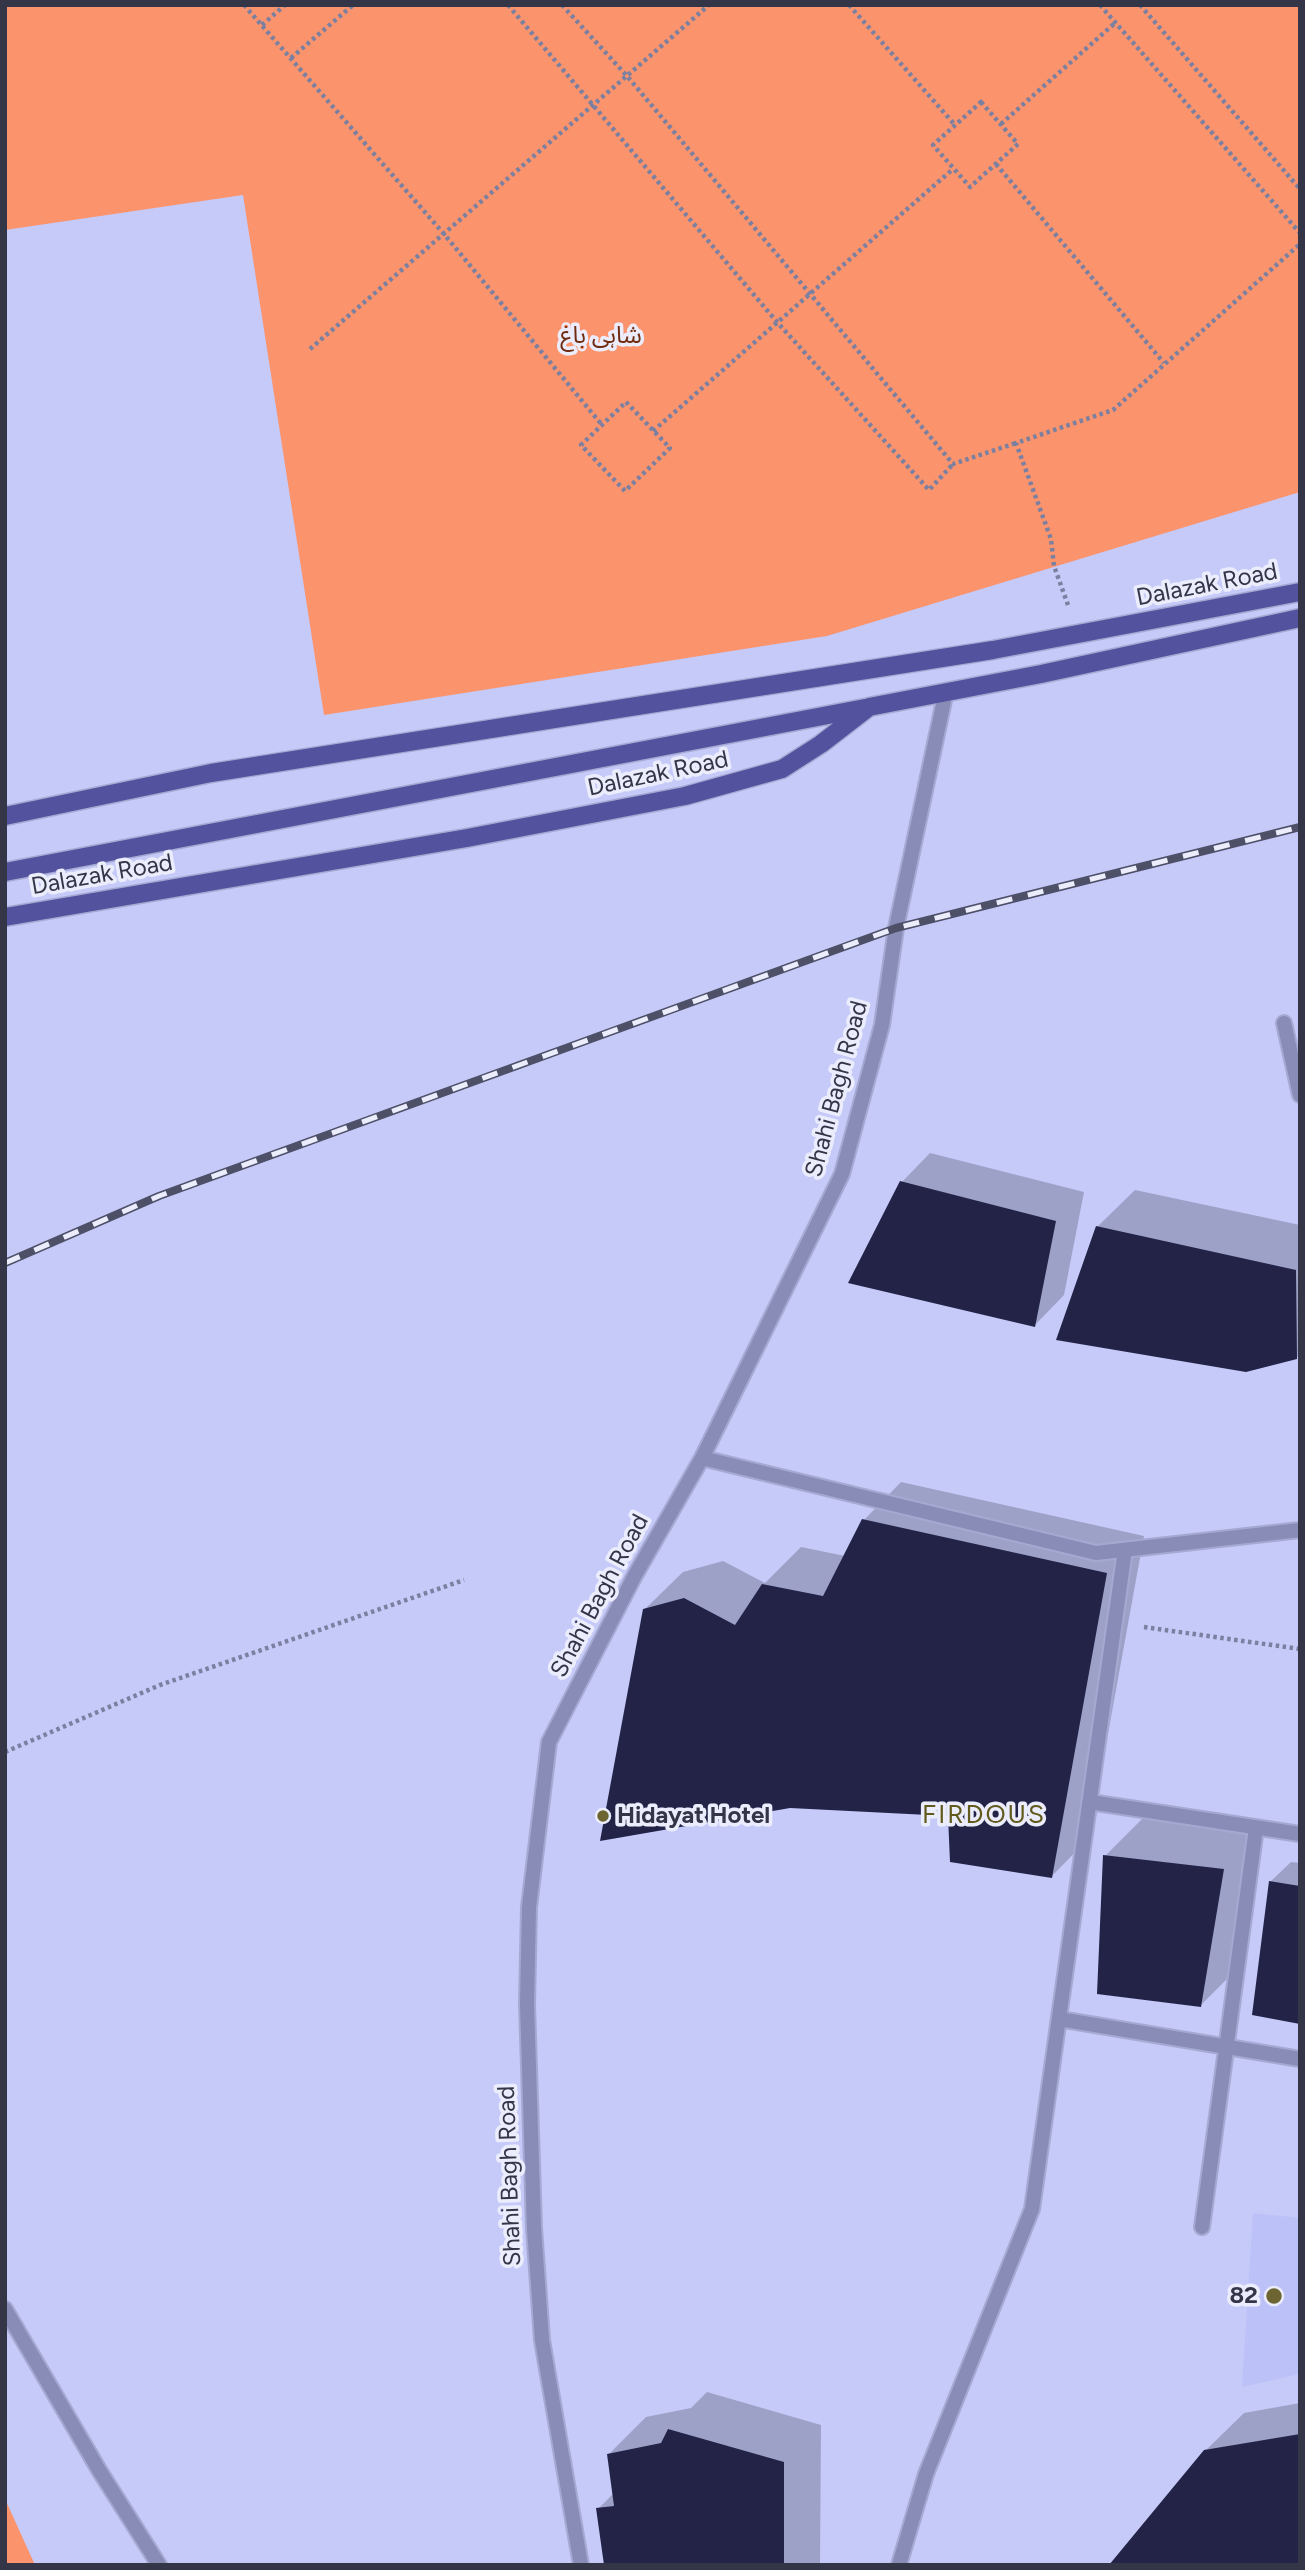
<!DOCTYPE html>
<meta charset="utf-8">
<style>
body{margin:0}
#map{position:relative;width:1305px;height:2570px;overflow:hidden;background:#c5caf9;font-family:Figtree,sans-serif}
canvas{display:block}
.frame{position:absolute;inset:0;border:7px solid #343648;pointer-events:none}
</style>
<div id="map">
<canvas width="1305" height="2570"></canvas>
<div class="frame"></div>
</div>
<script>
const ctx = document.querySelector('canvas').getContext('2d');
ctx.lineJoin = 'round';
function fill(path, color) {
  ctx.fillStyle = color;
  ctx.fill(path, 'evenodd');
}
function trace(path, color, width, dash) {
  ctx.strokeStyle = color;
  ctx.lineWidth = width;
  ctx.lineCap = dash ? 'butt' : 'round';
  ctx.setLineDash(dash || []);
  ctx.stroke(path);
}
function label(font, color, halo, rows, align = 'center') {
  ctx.font = font + ' Figtree,"Noto Sans Arabic",sans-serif';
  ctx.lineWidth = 7;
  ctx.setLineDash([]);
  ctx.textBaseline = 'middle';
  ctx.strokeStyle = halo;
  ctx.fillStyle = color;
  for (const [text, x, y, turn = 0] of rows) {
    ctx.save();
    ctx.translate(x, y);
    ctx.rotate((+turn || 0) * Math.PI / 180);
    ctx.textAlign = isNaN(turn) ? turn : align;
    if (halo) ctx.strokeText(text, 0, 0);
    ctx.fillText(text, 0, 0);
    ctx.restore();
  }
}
const built = new Path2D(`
 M1253,2213L1300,2218V2374L1242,2387Z`);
const green = new Path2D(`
 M5,5H1300V492L827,636L324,715L243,195L5,230Z
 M5,2499L35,2565H5Z`);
const shadow = new Path2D(`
 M930,1153L1084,1192L1064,1295L1035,1325L901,1183Z
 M1135,1190L1300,1225V1354L1296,1358L1097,1227Z
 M901,1482L1144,1536L1089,1838L1052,1876L950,1815L645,1609L683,1572L723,1561L765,1583L801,1547L845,1556L864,1520Z
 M1143,1818L1260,1832L1238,1968L1201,2005L1105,1856Z
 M1291,1862L1300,1863V2022L1270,1882Z
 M707,2392L821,2425L820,2565H605L598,2509L614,2493L609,2454L646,2417L691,2408Z
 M1300,2403V2565L1205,2451L1244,2413Z`);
const building = new Path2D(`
 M900,1181L1056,1221L1035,1327L848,1283Z
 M1096,1226L1296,1270L1297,1359L1246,1372L1056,1340Z
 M862,1519L1107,1573L1052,1878L950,1862L948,1816L790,1808L600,1841L643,1609L684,1598L735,1625L762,1584L823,1596Z
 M1103,1855L1224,1869L1201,2007L1097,1994Z
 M1269,1881L1300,1886V2024L1252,2015Z
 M668,2429L784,2462V2565H604L596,2508L614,2506L607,2454L661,2443Z
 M1300,2434V2565H1109L1204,2450Z`);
const path = new Path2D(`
 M244,5L444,234L602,425
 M508,5L777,322L929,490L953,464
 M562,5L627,76L953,464L1016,443
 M849,5L955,125
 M1100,5L1300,233
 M1140,5L1300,189
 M262,25L285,5
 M291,58L353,5
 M981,102L1018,144L970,187L933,145Z
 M1001,124L1115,23
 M996,164L1164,363
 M310,349L709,5
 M626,402L670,448L625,491L581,445Z
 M653,431L953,169
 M1068,605L1054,566L1051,539L1016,443L1113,410L1300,244
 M1144,1627L1300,1649
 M5,1752L160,1685L464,1580`);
const minor = new Path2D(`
 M1284,1023L1300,1095
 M702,1458L1096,1553L1300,1530
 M1090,1802L1300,1834
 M1059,2019L1300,2059
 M1202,2227L1256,1828
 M581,2565L542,2340L534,2228L527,2004L529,1907L549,1742L634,1577L702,1458L842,1174L882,1025L896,928L946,691
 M899,2565L926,2474L1032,2209L1125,1550`);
const tertiary = new Path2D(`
 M5,2309L99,2470L159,2565`);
const primary = new Path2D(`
 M5,816L211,773L993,650L1300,592
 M5,872L865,708
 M5,917L467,838L685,796L782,769L821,744L869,707L1041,674L1300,618`);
const rail = new Path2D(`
 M5,1263L159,1196L896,928L1300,827`);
const markers = [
 [603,1816,7,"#6d6531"],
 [1274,2296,9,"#6d6531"]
];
const parkNames = [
 ["شاہی باغ",601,336]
];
const streetNames = [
 ["Dalazak Road",1207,585,-11],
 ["Dalazak Road",658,774,-12],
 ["Dalazak Road",102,875,-10],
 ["Shahi Bagh Road",837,1089,-75],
 ["Shahi Bagh Road",600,1596,-62],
 ["Shahi Bagh Road",510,2176,-92]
];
const poiNames = [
 ["Hidayat Hotel",617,1816],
 ["82",1258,2296,"right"]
];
const neighbourhoodNames = [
 ["FIRDOUS",984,1815]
];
fill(built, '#bcc1f8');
fill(green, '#fb936d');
fill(shadow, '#0003');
fill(building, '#222347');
trace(minor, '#a5a9d2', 18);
trace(tertiary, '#a5a9d2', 18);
trace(primary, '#a5a9d2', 21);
trace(path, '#7c80a0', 4.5, [3.5, 3.5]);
trace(minor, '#888cb7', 14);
trace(tertiary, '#888cb7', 14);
trace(primary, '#52529f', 18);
trace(rail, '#4d5067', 8);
trace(rail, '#ecedfc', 5, [16]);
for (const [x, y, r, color] of markers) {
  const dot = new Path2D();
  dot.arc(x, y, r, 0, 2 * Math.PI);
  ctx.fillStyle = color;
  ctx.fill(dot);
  trace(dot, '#ecedfc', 2.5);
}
label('24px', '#702d12', '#ecedfc', parkNames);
label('24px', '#343648', '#ecedfc', streetNames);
label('bold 24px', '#343648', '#ecedfc', poiNames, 'left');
ctx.letterSpacing = '2px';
label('26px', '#62591d', '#ecedfc', neighbourhoodNames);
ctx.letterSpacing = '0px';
</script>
